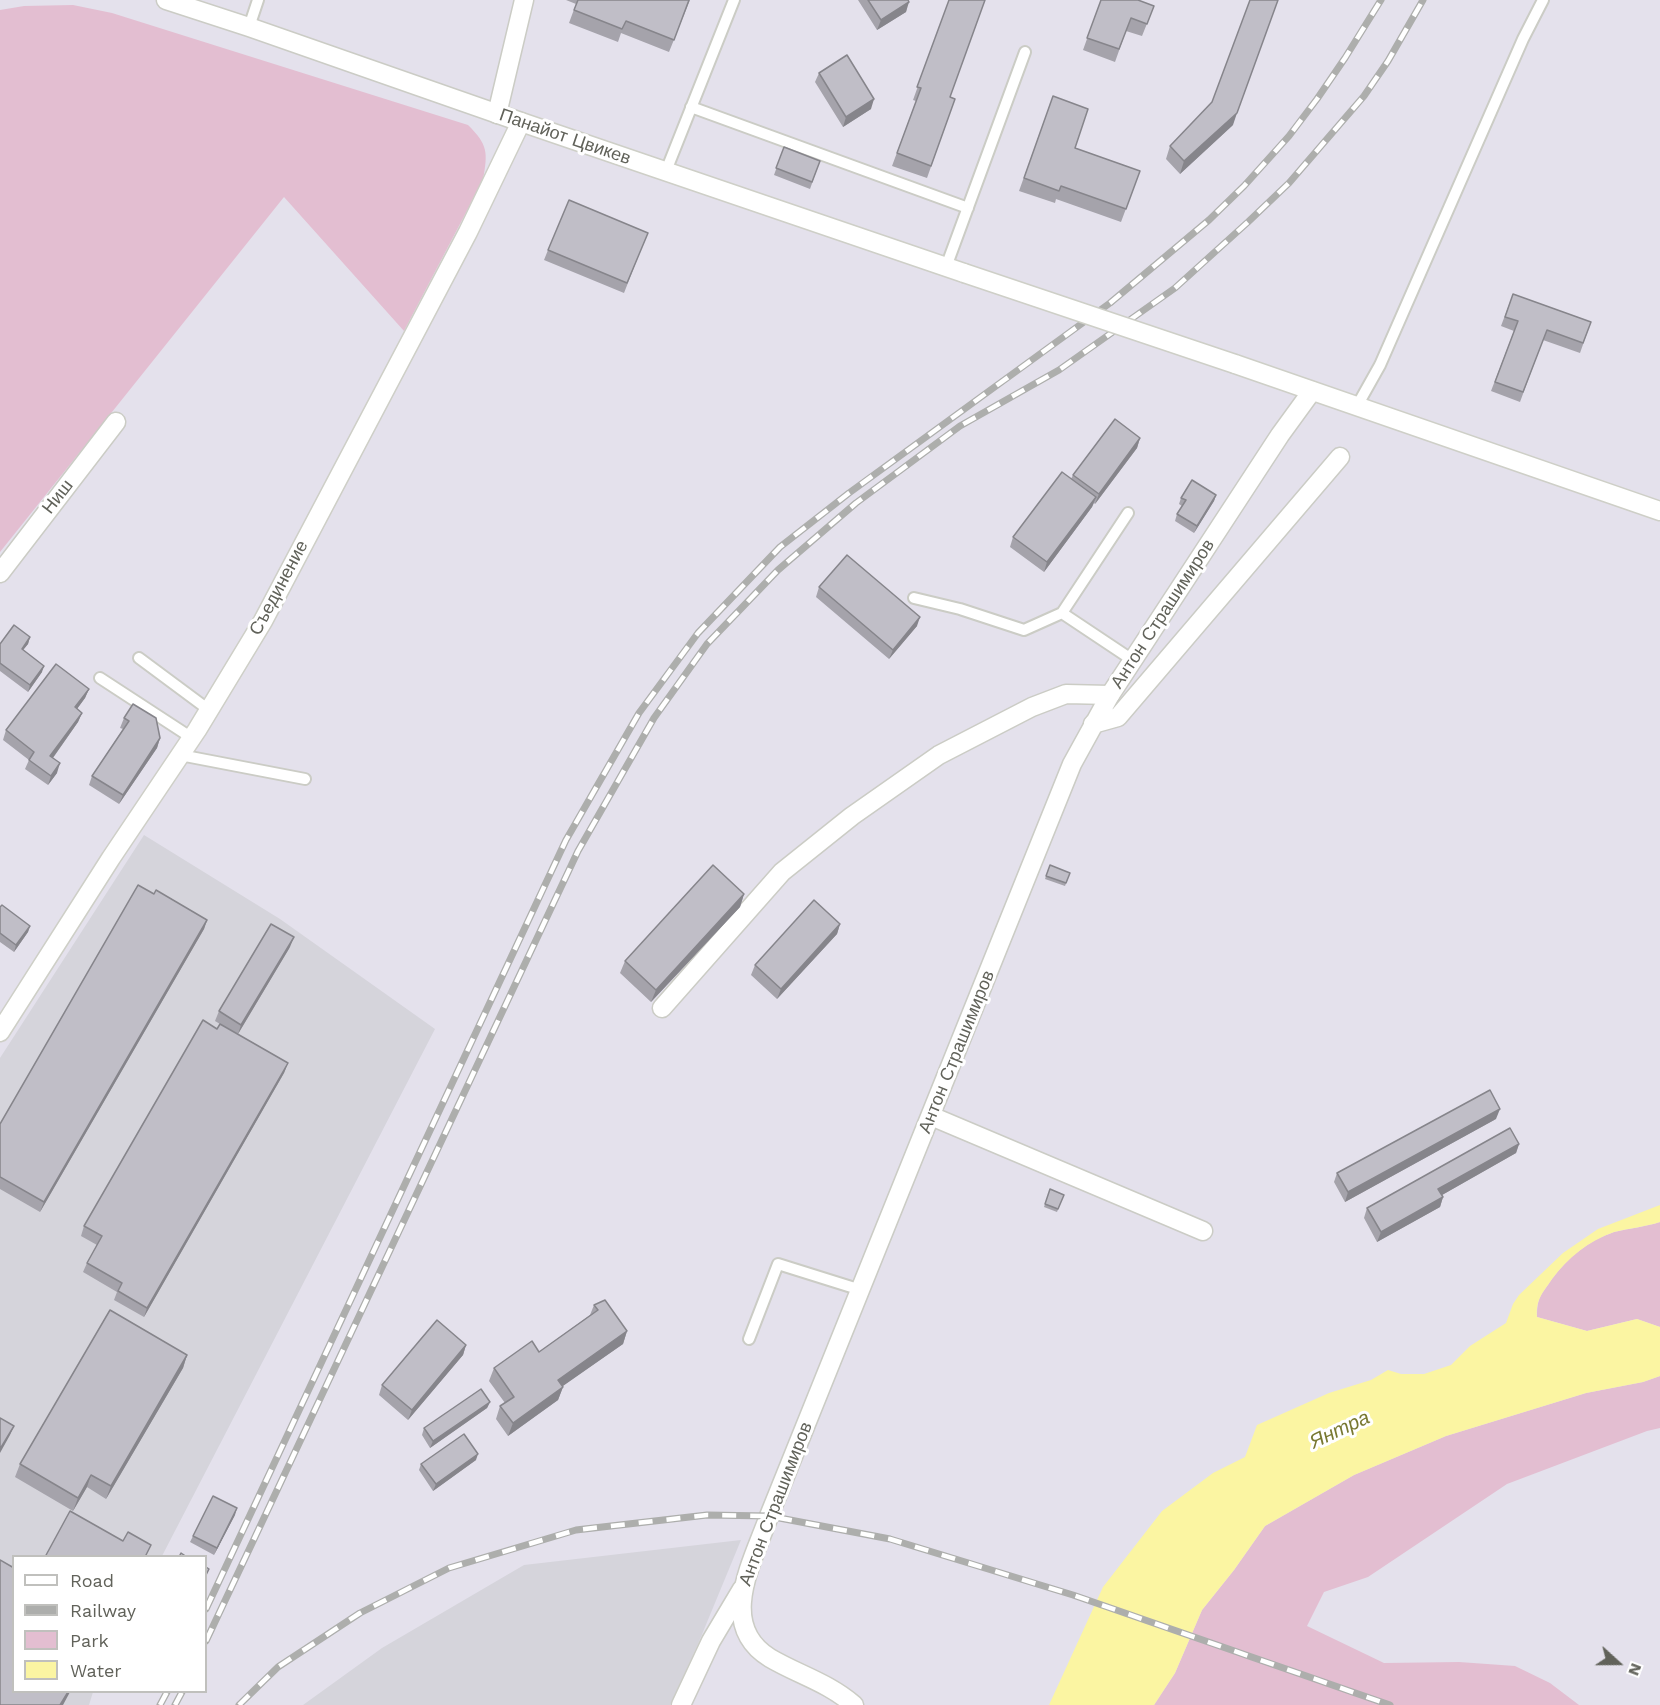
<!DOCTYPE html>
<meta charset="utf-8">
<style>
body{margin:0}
#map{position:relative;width:1660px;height:1705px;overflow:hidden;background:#e4e1ec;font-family:"Work Sans",sans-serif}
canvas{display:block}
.legend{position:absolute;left:12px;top:1555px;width:195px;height:138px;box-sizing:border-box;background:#fff;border:2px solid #c0c0bd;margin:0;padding:8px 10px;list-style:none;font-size:18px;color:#61625a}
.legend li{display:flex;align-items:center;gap:12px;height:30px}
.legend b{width:30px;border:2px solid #c0c0bd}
.north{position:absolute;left:1588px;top:1633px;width:60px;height:60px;-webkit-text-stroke:4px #fff;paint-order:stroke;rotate:111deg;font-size:16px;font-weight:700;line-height:24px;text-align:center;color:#61625a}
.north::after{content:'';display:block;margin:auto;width:21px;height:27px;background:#61625a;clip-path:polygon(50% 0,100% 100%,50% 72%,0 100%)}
</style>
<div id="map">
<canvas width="1660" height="1705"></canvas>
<ul class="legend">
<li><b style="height:8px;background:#fff"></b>Road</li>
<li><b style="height:8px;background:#adaeac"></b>Railway</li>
<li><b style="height:16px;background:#e3bed1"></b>Park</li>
<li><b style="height:16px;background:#fbf5a2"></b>Water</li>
</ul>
<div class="north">N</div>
</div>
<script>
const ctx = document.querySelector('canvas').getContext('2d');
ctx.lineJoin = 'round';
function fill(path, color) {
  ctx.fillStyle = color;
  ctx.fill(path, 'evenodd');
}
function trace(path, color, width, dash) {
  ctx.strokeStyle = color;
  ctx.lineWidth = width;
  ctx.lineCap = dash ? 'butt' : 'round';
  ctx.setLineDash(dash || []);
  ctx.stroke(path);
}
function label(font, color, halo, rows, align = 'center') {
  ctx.font = font + ' "Work Sans",sans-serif';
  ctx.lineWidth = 6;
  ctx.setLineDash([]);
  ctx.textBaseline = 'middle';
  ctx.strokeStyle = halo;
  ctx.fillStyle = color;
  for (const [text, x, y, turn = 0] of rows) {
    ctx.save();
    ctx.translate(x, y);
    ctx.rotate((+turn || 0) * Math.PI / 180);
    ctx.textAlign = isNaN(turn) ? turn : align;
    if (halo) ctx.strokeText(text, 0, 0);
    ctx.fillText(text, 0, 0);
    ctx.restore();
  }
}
const industrial = new Path2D(`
 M144,835L280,919L435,1029L162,1556H14V1692H93L89,1705H0V1058Z
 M741,1540L698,1644L670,1705H303L382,1648L524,1565Z`);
const green = new Path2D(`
 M73,5L112,13L468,125C488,145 488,152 483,180L404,331L284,197L0,552V10L24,6Z
 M1660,1222V1327L1637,1319L1587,1331L1537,1317C1537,1297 1541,1295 1552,1279C1568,1257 1588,1241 1614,1232C1630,1228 1645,1227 1660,1222Z
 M1660,1376V1428L1647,1431L1507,1484L1368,1577L1324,1592L1307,1626L1384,1663L1459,1662L1515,1666L1550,1683L1579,1705H1154L1175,1673L1202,1610L1234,1570L1265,1526L1354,1475L1446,1436L1586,1393L1643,1382Z`);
const water = new Path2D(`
 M1660,1205V1222C1645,1227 1629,1228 1614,1232C1588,1241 1568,1258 1552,1279C1542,1294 1536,1299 1537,1317L1587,1331L1637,1319L1660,1327V1376L1643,1382L1586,1393L1446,1436L1354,1475L1265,1526L1234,1570L1202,1610L1175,1673L1154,1705H1049L1103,1587L1162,1511L1213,1473L1245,1457L1257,1425L1329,1393L1371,1380L1388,1370L1401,1374H1424L1451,1365L1470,1346L1506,1323L1513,1304L1519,1295L1563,1253L1598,1229Z`);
const service = new Path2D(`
 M249,27L258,0
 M691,107L968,208
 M666,171L734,0
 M946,267L1025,52
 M1357,406L1380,365L1523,39L1543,0
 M914,598L960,609L1024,630L1062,613L1134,661
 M1062,613L1128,513
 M139,658L209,710
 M100,678L192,738
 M180,755L305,779
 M749,1339L778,1264L861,1290`);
const minor = new Path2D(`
 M497,114L524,0
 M0,573L116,422
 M1093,724L1118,717L1340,457
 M662,1008L782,872L852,816L939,755L1032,707L1066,694L1110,695
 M931,1116L1203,1231
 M681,1705L711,1641L742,1589`);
const tertiary = new Path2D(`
 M166,0L249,27L521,122
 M854,1705C827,1682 799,1675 770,1658C716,1625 753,1561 769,1516L1072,764L1110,695L1280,435L1312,391`);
const secondary = new Path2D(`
 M1235,364L1660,511
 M0,1032L111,858L197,730L263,621L468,232L521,122L964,273`);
const rail = new Path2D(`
 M206,1609L566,840L639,713L698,633L780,547L849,493L1110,303L1209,220L1244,186L1289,136L1317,99L1345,58L1381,0
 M206,1641L578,851L654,718L707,644L778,570L856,503L960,426L1059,370L1175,288L1248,222L1289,183L1364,96L1388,61L1423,0
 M160,1705L167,1692
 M175,1705L182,1692
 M239,1705L278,1667L360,1613L449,1568L576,1530L707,1515L769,1516L890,1539L1073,1595L1390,1705`);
const secondaryBridge = new Path2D(`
 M964,273L1235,364`);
const wall = new Path2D(`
 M566,0H690L669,52L621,33L618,42L569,23L576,4Z
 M858,0H908L906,12L877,30Z
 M949,0L950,97L955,99L927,178L892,166L916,101L913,100Z
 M1101,0L1154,6L1142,36L1126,31L1115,62L1083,50Z
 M819,73L871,109L843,127L815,82Z
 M1053,96L1075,148L1140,171L1121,222L1056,199L1055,203L1019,191Z
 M1233,125L1180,174L1166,159L1170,146Z
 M784,147L820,161L810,189L774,175Z
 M644,242L624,293L544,260L548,250Z
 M1513,294L1591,322L1580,353L1543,340L1520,402L1491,391L1514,331L1501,326Z
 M1140,438L1137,448L1095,504L1094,503L1092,507L1044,572L1010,547L1013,537L1071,479L1073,475Z
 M1216,495L1214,501L1194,533L1175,521L1177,514L1182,506L1179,504L1181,498Z
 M819,587L917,626L889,659L816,597Z
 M30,637L28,644L23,650L42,672L28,692L0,671V644Z
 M89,689L85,698L77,709L82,713L78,722L53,758L57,773L48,785L25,769L29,760L3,740L6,730Z
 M124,718L160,738L157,748L119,804L89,785L92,776L123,729L120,728Z
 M1050,865L1070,873L1065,886L1045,879Z
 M154,894L207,920L204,929L40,1212L0,1189V1124Z
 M744,894L740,907L651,1002L620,973L625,961Z
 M0,907L30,926L28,932L14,952L0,942Z
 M840,924L837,934L777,999L751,975L755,965Z
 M290,947L238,1034L288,1063L284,1073L144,1317L114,1300L117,1292L83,1272L87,1263L97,1245L81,1236L84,1226L217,1029L220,1024L215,1021L219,1011Z
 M1496,1119L1345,1202L1334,1182L1337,1173Z
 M1519,1144L1516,1153L1442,1195L1443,1197L1440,1207L1377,1242L1364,1218L1367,1208Z
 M1050,1189L1064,1195L1057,1212L1044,1207Z
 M594,1305L627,1331L623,1344L562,1386L563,1387L558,1400L508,1436L496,1419L500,1406L505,1403L489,1381L494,1368L539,1352L590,1315Z
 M466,1345L463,1355L408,1420L379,1395L382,1385Z
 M187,1355L183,1368L106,1499L87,1487L73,1511L15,1477L20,1464Z
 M490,1402L487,1408L430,1448L422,1435L424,1428Z
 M476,1460L433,1491L419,1470L421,1464Z
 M235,1515L214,1555L190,1542L193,1536Z`);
const shadedWall = new Path2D(`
 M909,2L906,12L877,30L881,20Z
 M874,99L871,109L843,127L846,117Z
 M1237,113L1233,125L1180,174L1184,161Z
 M1140,438L1137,448L1095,504L1099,494Z
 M1216,495L1214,501L1194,533L1197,526Z
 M1096,497L1092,507L1044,572L1047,562Z
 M920,617L917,626L889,659L893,650Z
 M30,637L28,644L19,655L22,649Z
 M44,666L42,672L28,692L30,685Z
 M89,689L85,698L71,717L75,707Z
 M82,713L78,722L47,766L50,756Z
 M160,738L157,748L119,804L123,795Z
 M60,763L57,773L48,785L51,776Z
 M744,894L740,907L651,1002L656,990Z
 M207,920L204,929L40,1212L44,1202Z
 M840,924L837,934L777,999L781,989Z
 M30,926L28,932L14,952L16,945Z
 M294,937L290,947L238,1034L241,1025Z
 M288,1063L284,1073L144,1317L147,1308Z
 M1500,1109L1496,1119L1345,1202L1348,1192Z
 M1519,1144L1516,1153L1435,1199L1438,1189Z
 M1443,1197L1440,1207L1377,1242L1381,1232Z
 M627,1331L623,1344L553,1393L558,1380Z
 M466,1345L463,1355L408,1420L412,1410Z
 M187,1355L183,1368L106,1499L111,1486Z
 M563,1387L558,1400L508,1436L513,1423Z
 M490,1402L487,1408L430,1448L433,1441Z
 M14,1426L10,1435L0,1453V1449Z
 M478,1454L476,1460L433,1491L436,1484Z
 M91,1475L87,1487L73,1511L78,1498Z
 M237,1508L235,1515L214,1555L217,1548Z
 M68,1692H70L63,1705H60Z`);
const building = new Path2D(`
 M578,0H689L674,40L626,21L622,29L574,10Z
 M868,0H908L909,2L881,20Z
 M949,0H985L950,97L955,99L931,166L897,153L921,88L917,87Z
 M1101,0H1138L1154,6L1147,24L1131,18L1119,49L1087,38Z
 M1250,0H1278L1237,113L1184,161L1170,146L1212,102Z
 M847,55L874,99L846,117L819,73Z
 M1053,96L1088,109L1075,148L1140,171L1126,209L1061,186L1059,191L1024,178Z
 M784,147L820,161L812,182L776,168Z
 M569,200L648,233L627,283L548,250Z
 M1513,294L1591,322L1583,343L1547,330L1523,392L1495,382L1518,321L1505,317Z
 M1115,419L1140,438L1099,494L1073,475Z
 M1062,472L1096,497L1047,562L1013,537Z
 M1192,480L1216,495L1197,526L1177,514L1186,500L1181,498Z
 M847,555L920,617L893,650L819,587Z
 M14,625L30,637L22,649L44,666L30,685L0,663V644Z
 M56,664L89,689L75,707L82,713L50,756L60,763L51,776L29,760L34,752L6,730Z
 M133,704L156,718L160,738L123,795L92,776L129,721L124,718Z
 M713,865L744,894L656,990L625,961Z
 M1050,865L1070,873L1066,883L1046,876Z
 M138,885L154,894L156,890L207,920L44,1202L0,1177V1124Z
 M814,900L840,924L781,989L755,965Z
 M2,905L30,926L16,945L0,933V907Z
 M271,924L294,937L241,1025L219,1011Z
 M203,1020L217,1029L220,1024L288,1063L147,1308L118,1291L122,1283L87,1263L102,1236L84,1226Z
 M1490,1090L1500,1109L1348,1192L1337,1173Z
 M1510,1128L1519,1144L1438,1189L1443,1197L1381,1232L1367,1208Z
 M1050,1189L1064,1195L1058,1209L1045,1204Z
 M605,1300L627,1331L558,1380L563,1387L513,1423L500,1406L514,1397L494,1368L532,1341L539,1352L598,1310L594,1305Z
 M110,1310L187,1355L111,1486L91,1475L78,1498L20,1464Z
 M437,1320L466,1345L412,1410L382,1385Z
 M481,1389L490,1402L433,1441L424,1428Z
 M0,1418L14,1426L0,1449Z
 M464,1434L478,1454L436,1484L421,1464Z
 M213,1496L237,1508L217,1548L193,1536Z
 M70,1511L123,1541L128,1532L151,1545L145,1557H45Z
 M181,1553L187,1557H179Z
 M0,1560L14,1568V1692H68L60,1705H0Z
 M206,1567L209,1569L206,1575Z`);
const streetNames = [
 ["Панайот Цвикев",565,137,19],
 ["Ниш",58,497,-52],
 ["Съединение",279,588,-62],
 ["Антон Страшимиров",1163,614,-57],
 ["Антон Страшимиров",957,1052,-68],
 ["Антон Страшимиров",776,1504,-69]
];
const waterNames = [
 ["Янтра",1340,1430,-25]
];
fill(industrial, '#d5d4db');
fill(green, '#e3bed1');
fill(water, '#fbf5a2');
trace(service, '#cbccc5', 14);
trace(minor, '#cbccc5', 21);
trace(tertiary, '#cbccc5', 21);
trace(secondary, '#cecfc7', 21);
trace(service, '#fff', 10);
trace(minor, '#fff', 18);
trace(tertiary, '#fff', 18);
trace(secondary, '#fff', 18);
trace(rail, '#adaeac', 7);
trace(rail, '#fff', 4.5, [14]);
trace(secondaryBridge, '#cecfc7', 21, []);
trace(secondaryBridge, '#fff', 18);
fill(wall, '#a5a3ab');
fill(shadedWall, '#86858b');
fill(building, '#c0bec7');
trace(building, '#86858b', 1.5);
label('18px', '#61625a', '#fff', streetNames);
label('italic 20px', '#787831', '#fff', waterNames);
</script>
